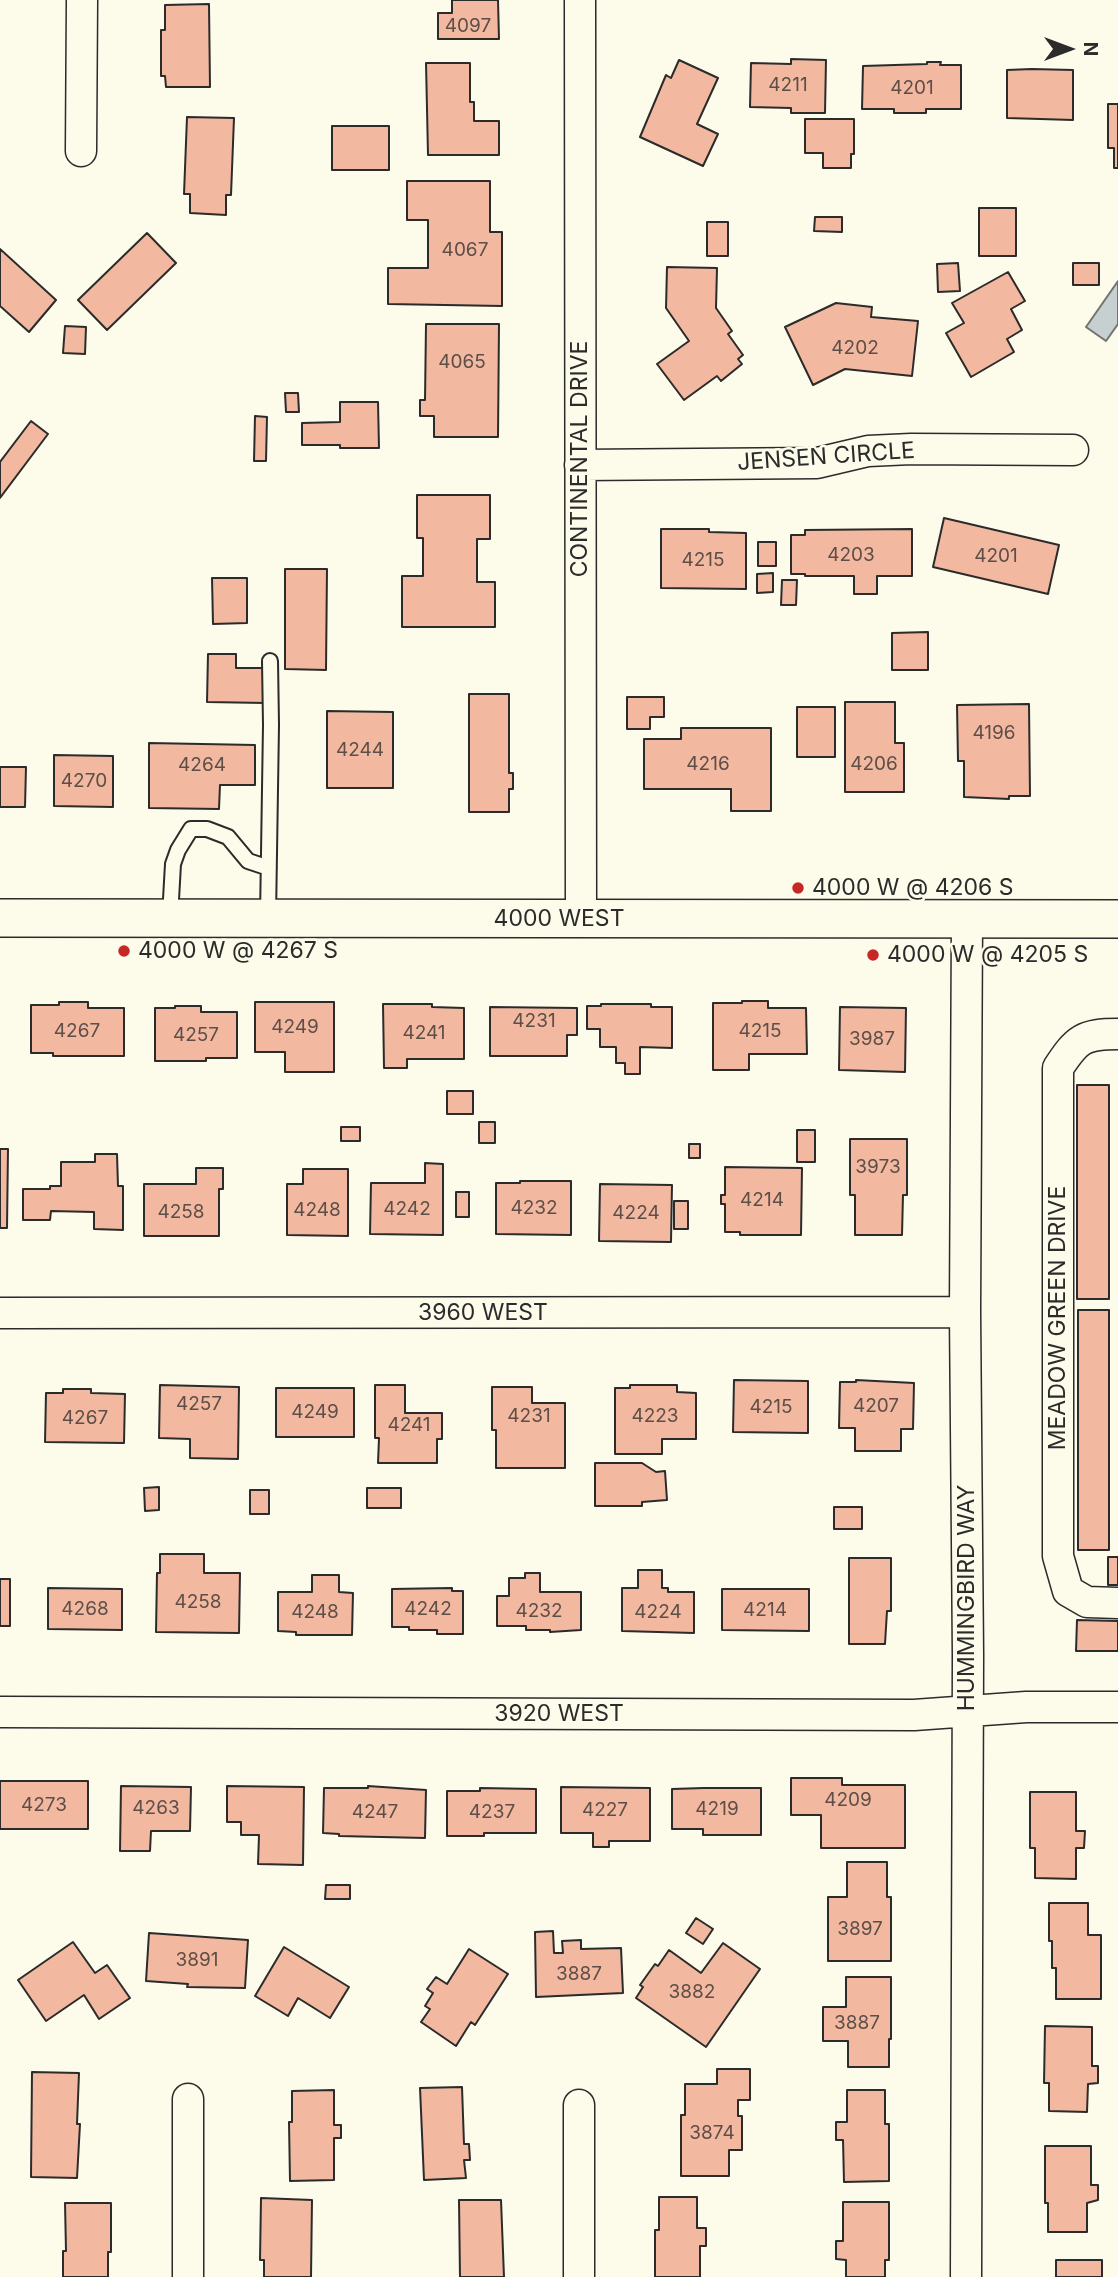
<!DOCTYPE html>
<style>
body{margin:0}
#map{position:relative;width:1118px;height:2277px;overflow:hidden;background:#fdfbea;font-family:Inter,sans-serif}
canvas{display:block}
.north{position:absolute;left:1034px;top:14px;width:70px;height:70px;-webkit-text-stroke:5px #fdfbea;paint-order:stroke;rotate:90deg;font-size:19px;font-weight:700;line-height:28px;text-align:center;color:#2b2b2b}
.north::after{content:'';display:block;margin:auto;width:24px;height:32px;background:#2b2b2b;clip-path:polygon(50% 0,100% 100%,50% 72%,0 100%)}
</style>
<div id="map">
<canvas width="1118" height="2277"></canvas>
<div class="north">N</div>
</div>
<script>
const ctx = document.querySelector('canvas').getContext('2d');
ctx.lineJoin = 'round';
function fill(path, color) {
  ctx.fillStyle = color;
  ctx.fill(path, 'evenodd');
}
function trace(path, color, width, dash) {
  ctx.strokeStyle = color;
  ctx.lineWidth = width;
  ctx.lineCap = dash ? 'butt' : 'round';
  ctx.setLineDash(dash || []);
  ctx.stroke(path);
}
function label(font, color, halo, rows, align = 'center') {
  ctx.font = font + ' Inter,sans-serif';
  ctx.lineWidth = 5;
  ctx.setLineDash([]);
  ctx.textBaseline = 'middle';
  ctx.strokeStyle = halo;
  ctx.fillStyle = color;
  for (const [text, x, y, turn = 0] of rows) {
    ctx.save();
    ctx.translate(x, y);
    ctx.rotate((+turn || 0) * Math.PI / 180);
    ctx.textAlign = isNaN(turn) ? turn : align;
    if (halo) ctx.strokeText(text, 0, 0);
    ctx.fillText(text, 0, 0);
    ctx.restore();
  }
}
const water = new Path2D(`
 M1118,281V324L1106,341L1086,327Z`);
const building = new Path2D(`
 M452,0H498L499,39H438V13H452Z
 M209,4L210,87H166L165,76H161V30H165V5Z
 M791,59L826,60L825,113H791V108L750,107L751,63L791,64Z
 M679,60L718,78L697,124L718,134L703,166L640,137L666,75L671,78Z
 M927,62H941L940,65H961V109H926V113H894V109H862L863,66L927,64Z
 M426,63H470V102H474V121H499V155H428Z
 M1032,69L1073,70V120L1007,118V70Z
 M1108,104H1118V168H1114V148H1108Z
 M187,117L234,118L231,195H226V215L190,213V194H184Z
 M805,119H854V154H851V168H823V153H805Z
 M332,126H389V170H332Z
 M407,181H490V232H502V306L388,304V268H428V220H407Z
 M979,208H1016V256H979Z
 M815,217H842V232L814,231Z
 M707,222H728V256H707Z
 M147,233L176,263L107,330L78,300Z
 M0,249L56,300L29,332L0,306Z
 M958,263L960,291L938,292L937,264Z
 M1073,263H1099V285H1073Z
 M667,267L717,268L716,308L732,331L728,334L743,355L738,359L742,364L721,381L717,376L684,400L657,364L689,341L666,308Z
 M1008,272L1025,301L1011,309L1022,330L1007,339L1014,352L971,377L946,333L964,323L952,303Z
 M836,303L872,307L871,317L918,321L912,376L845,369L813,385L785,327Z
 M426,324H499L498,437H434V416H420V400H425Z
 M65,326L86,327L85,354L63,353Z
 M285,393H298L299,412H286Z
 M340,402H378L379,448H340V445H302V423L340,422Z
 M255,416L267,417L266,461H254Z
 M31,421L48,434L0,498V462Z
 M417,495H490V539H477V582H495V627H402V576H423V538H417Z
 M944,518L1059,545L1048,594L933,567Z
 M661,529H709V532L746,533V589L661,588Z
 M912,529V576H877V594H854V576H805V574H791V535H805V530Z
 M758,542H776V566H758Z
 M285,569H327L326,670L285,669Z
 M773,573V592L757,593V574Z
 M212,578H247V623L213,624Z
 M782,580H797L796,605H781Z
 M928,632V670H892V633Z
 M208,654H236V668H265V703L207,702Z
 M469,694H509V773H513V789H509V812H469Z
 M627,697H664V717H650V729H627Z
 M845,702H895V743H904V792H845Z
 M1029,704L1030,796H1009V799L964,797V761H958L957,705Z
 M797,707H835V757H797Z
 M327,711L393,712V788H327Z
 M681,728H771V811H731V789H644V739H681Z
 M149,743L255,745V785H220L219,809L149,808Z
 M54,755L113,756V807L54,806Z
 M0,767H26L25,807H0Z
 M742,1001H768V1008H806L807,1054H749V1070H713V1003H742Z
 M59,1002H88V1008H124V1056H53V1053H31V1005H59Z
 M255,1002H334V1072H285V1052H255Z
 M383,1004H432V1007L464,1008V1059H407V1068H384Z
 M601,1004H651V1007H672V1048L640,1047V1074H625V1063H616V1047H600V1029H587V1006H601Z
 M175,1006H201V1012H237V1058H206V1061H155V1008H175Z
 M490,1007L577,1008V1035H567V1056H490Z
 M840,1007L906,1008L905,1072L839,1070Z
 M1077,1085H1109V1299H1077Z
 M447,1091H473V1114H447Z
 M479,1122H495V1143H479Z
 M341,1127H360V1141H341Z
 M797,1130H815V1162H797Z
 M850,1139H907V1195H903L902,1235H855V1195H850Z
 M689,1144H700V1158H689Z
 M0,1149H8L7,1228H0Z
 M95,1154H117L118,1186H123V1230L94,1229V1212L51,1211L50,1220H23V1189H50V1186H61V1162H95Z
 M425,1163L443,1164V1235L370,1234L371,1183H425Z
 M725,1167L802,1168L801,1235H740V1232H725V1204H721V1195H725Z
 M196,1168H223V1189H219V1236H144V1184H196Z
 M303,1169H348V1236L287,1235V1184H303Z
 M520,1181H571V1235L496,1234V1183H520Z
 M600,1184L672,1185L671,1242L599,1241Z
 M456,1192H469V1217H456Z
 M674,1201H688V1229H674Z
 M1078,1310H1109V1550H1078Z
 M734,1380L808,1381V1433L733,1432Z
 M856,1380L914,1383L913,1429H901V1451H855V1428H839L840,1382H856Z
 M160,1385L239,1387L238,1459L190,1458V1439L159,1438Z
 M375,1385H405V1413H442V1439H437V1463H378L379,1438H375Z
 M630,1385H677V1392L696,1393V1439H662V1454H615V1388H630Z
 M492,1387H532V1403H565V1468H496V1430H492Z
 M276,1388H354V1437H276Z
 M63,1389H91V1393L125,1394L124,1443L45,1442L46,1393H63Z
 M595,1463H642L656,1472L665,1471L667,1500L642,1502V1506H595Z
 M159,1487V1510L145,1511L144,1488Z
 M367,1488H401V1508H367Z
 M250,1490H269V1514H250Z
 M834,1507H862V1529H834Z
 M160,1554H204V1573H240L239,1633L156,1632L157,1573H160Z
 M1108,1557H1118V1585H1108Z
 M849,1558H891V1611H887L885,1644H849Z
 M638,1570H662V1588H668V1592H694V1633L622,1631V1588H638Z
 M525,1573H540V1592H581V1630L550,1632V1630H526V1626H497V1596H509V1578H525Z
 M312,1575H339V1592L353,1593L352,1635H296V1632L278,1631V1592H312Z
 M0,1579H10V1626H0Z
 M48,1588L122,1589V1630L48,1629Z
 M452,1588V1591H463V1634H437V1630H409V1627H392V1589Z
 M722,1589H809V1631L722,1630Z
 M1077,1620L1118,1621V1651H1076Z
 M791,1778H842V1785H905V1848H821V1815H791Z
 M0,1781H88V1829H0Z
 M121,1786L191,1787L190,1831H151L150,1851H120Z
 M227,1786L304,1787L303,1865L258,1864L259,1835H241V1822H227Z
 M368,1786L426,1790L425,1838L339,1836V1834L323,1833L324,1788H368Z
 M561,1787L650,1788V1841H609V1847H593V1833H561Z
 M480,1788L536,1789V1833H484V1836H447V1791H480Z
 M704,1788H761V1835H703V1829H672V1789Z
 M1030,1792H1076V1831H1085L1084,1848H1076V1879L1035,1878V1848H1030Z
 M847,1862H887V1897H891V1961H828V1897H847Z
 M326,1885H350V1899H325Z
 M1049,1903H1088V1935H1101V1999H1056V1968H1052V1941H1049Z
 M696,1918L713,1929L703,1944L686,1933Z
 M553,1931L554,1953H563L562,1941L581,1940V1949L621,1948L623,1993L536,1997L535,1932Z
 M149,1933L248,1940L245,1988L187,1987L188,1984L146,1981Z
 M73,1942L95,1973L107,1965L130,1998L99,2019L84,1995L46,2021L18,1980Z
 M723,1943L760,1969L706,2047L636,1998L643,1987L640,1985L655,1964L658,1966L669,1950L701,1973Z
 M284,1947L349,1987L330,2018L298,1998L288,2016L255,1996Z
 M469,1949L508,1974L475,2025L471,2022L456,2046L421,2022L430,2009L425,2006L433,1993L427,1989L436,1977L447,1984Z
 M846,1977H891V2039H889V2067H848V2041H823V2007H846Z
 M1045,2026L1092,2027V2066H1098V2083L1088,2084L1087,2112L1049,2111V2083H1044Z
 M717,2069H750V2100H738V2116H742V2150H729V2176H681V2115H685V2084H717Z
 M32,2072L79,2073L77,2124H80L77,2178L31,2177Z
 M462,2087L464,2144H469L470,2160H464L466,2178L424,2180L420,2088Z
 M334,2090V2125H341V2138H334V2180L290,2181L289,2122H292V2091Z
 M847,2090H885V2124H889V2181L844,2182L843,2140H836V2122H847Z
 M1045,2146H1091V2185H1098V2200L1087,2203V2232H1048V2203H1045Z
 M659,2197H697V2228H706V2246H700V2277H655V2230H659Z
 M261,2198L312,2200L311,2277H264V2260H260Z
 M459,2200H501L504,2277H460Z
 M843,2202H889V2260H885V2277H846V2260L836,2259V2241H843Z
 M65,2203H111V2252H108V2277H63V2251H66Z
 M1056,2260H1102V2277H1056Z`);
const service = new Path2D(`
 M170,917L173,864L178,850L191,829H207L228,837L248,861L269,868
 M268,917L271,725L270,661`);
const minor = new Path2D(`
 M580,0L581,919
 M81,151L82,0
 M580,465L817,463L868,451L911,449L1073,450
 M1118,1034C1083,1034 1077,1039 1058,1068V1556L1068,1591L1087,1602L1118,1603
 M0,1313L965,1312
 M0,1712L914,1715L1026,1707H1118
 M188,2099V2277
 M579,2277V2105
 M966,2277L968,1656L965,1312L967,919`);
const tertiary = new Path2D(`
 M0,918L1118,919`);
const markers = [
 [798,888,7,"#c62828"],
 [124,951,7,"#c62828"],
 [873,955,7,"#c62828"]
];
const numberNames = [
 ["4097",468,26],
 ["4211",788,85],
 ["4201",912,88],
 ["4067",465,250],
 ["4202",855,348],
 ["4065",462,362],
 ["4203",851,555],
 ["4201",996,556],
 ["4215",703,560],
 ["4196",994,733],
 ["4244",360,750],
 ["4216",708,764],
 ["4206",874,764],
 ["4264",202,765],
 ["4270",84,781],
 ["4231",534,1021],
 ["4249",295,1027],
 ["4267",77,1031],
 ["4215",760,1031],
 ["4241",424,1033],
 ["4257",196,1035],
 ["3987",872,1039],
 ["3973",878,1167],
 ["4214",762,1200],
 ["4232",534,1208],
 ["4242",407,1209],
 ["4248",317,1210],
 ["4258",181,1212],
 ["4224",636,1213],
 ["4257",199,1404],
 ["4207",876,1406],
 ["4215",771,1407],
 ["4249",315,1412],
 ["4231",529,1416],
 ["4223",655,1416],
 ["4267",85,1418],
 ["4241",409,1425],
 ["4258",198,1602],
 ["4268",85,1609],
 ["4242",428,1609],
 ["4214",765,1610],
 ["4232",539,1611],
 ["4248",315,1612],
 ["4224",658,1612],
 ["4209",848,1800],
 ["4273",44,1805],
 ["4263",156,1808],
 ["4219",717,1809],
 ["4227",605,1810],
 ["4247",375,1812],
 ["4237",492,1812],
 ["3897",860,1929],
 ["3891",197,1960],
 ["3887",579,1974],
 ["3882",692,1992],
 ["3887",857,2023],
 ["3874",712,2133]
];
const streetNames = [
 ["JENSEN CIRCLE",826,457,-4],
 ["CONTINENTAL DRIVE",580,459,-90],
 ["4000 WEST",559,919],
 ["3960 WEST",483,1313],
 ["MEADOW GREEN DRIVE",1058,1318,-90],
 ["HUMMINGBIRD WAY",967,1598,-90],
 ["3920 WEST",559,1714]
];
const poiNames = [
 ["4000 W @ 4206 S",812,888],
 ["4000 W @ 4267 S",138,951],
 ["4000 W @ 4205 S",887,955]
];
fill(water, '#c7d0d0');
trace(water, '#74746e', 2);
fill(building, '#f2b8a0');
trace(building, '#2b2b2b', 2);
trace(service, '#2b2b2b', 18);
trace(minor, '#2b2b2b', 33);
trace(tertiary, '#2b2b2b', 40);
trace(service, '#fdfbea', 14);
trace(minor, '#fdfbea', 30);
trace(tertiary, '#fdfbea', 37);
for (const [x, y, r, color] of markers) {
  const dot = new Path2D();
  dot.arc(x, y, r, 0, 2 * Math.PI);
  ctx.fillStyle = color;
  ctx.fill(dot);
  trace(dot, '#fdfbea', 2.5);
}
label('19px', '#5d4e48', null, numberNames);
label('23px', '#2b2b2b', '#fdfbea', streetNames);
label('23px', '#2b2b2b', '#fdfbea', poiNames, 'left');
</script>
